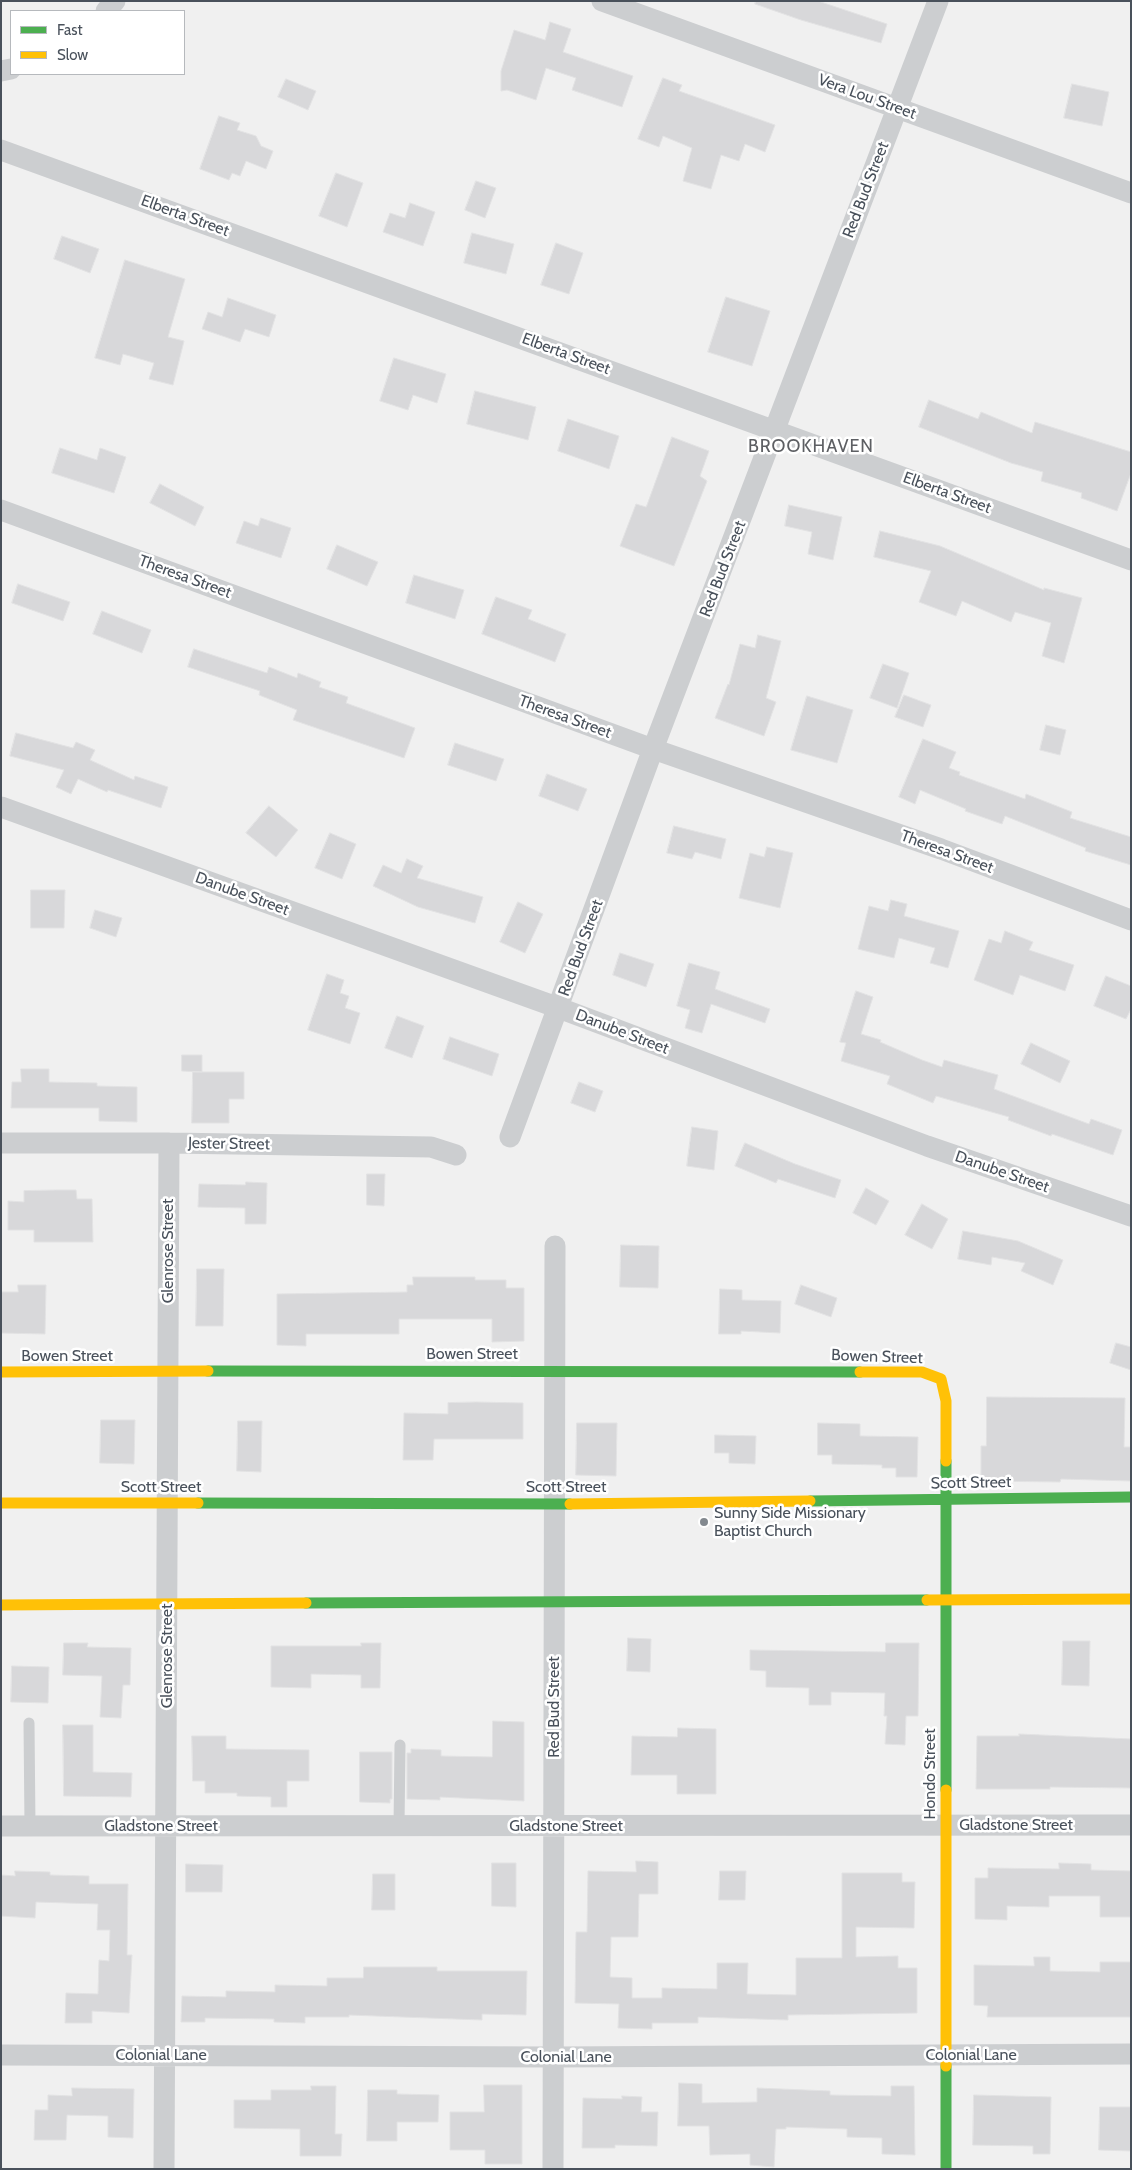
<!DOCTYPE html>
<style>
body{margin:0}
#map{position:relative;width:1132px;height:2170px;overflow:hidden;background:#f0f0f0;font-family:Cabin,sans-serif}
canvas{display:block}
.frame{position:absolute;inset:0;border:2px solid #49515b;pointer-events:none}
.legend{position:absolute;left:10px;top:10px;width:175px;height:65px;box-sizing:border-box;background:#fff;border:1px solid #b6b9bd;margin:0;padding:6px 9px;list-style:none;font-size:15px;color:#49515b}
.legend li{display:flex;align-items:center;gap:10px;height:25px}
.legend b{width:25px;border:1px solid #b6b9bd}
</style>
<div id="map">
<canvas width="1132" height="2170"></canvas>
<div class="frame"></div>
<ul class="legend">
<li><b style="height:6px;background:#4caf50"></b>Fast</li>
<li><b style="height:6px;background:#ffc107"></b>Slow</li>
</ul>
</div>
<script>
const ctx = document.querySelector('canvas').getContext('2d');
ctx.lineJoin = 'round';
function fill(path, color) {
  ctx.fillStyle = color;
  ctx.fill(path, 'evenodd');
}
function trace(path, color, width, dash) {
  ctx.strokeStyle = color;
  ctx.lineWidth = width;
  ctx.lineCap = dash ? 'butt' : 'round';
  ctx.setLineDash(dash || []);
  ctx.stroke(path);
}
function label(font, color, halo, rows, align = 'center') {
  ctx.font = font + ' Cabin,sans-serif';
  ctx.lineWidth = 5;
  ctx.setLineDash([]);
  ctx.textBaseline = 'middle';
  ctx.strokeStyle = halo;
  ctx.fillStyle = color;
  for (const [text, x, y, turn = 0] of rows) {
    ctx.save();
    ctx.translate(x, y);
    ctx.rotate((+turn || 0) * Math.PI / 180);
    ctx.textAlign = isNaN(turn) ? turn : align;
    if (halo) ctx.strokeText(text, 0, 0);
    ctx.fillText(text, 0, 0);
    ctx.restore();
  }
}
const building = new Path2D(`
 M756,1H818L887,24L881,43L801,20L755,4Z
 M550,22L571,29L563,52L633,76L622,107L572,90L576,78L546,68L536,100L507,90L501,91V71L514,30L545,40Z
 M663,78L682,85L679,91L775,125L765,152L745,144L739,161L721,155L711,189L683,181L692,148L663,136L659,147L638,139Z
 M286,79L316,91L308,110L278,97Z
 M1072,84L1109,92L1102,126L1064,118Z
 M219,116L240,123L237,130L256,136L261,146L273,151L266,169L246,161L240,176L232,173L229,180L200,169Z
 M336,173L363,183L347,227L319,216Z
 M476,181L496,188L485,218L465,210Z
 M410,203L435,212L423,246L383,232L390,213L405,218Z
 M472,233L514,244L506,274L464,263Z
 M62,236L99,249L90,273L54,259Z
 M556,243L583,253L569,294L541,285Z
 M125,260L185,279L168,337L184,341L173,385L149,379L154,363L123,354L120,365L95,358Z
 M726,297L770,311L752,366L708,352Z
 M228,298L276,315L269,337L245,329L240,342L202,329L208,312L222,317Z
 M394,358L446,374L437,403L413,395L408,410L380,401Z
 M475,391L536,407L528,440L467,424Z
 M929,400L978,419L981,412L1032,433L1035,422L1131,452V473L1117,511L1081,498L1082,493L1041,481L1043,472L1011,463L919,427Z
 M568,419L619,436L609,469L558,451Z
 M672,437L709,451L700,476L707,481L674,566L620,546L636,504L646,507Z
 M60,448L97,460L100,448L126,457L114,493L52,473Z
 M160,484L204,507L195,526L150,503Z
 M789,505L842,517L833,560L808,554L812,532L785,526Z
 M261,518L291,528L281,558L236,543L244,521L258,526Z
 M880,531L940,546L1044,590V588L1082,598L1064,663L1042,656L1051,623L1015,612L1011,622L962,601L956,616L919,602L931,571L874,557Z
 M337,545L378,562L367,586L327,569Z
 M414,575L464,590L455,619L406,603Z
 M18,584L70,602L63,621L12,603Z
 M496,597L532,610L528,619L566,634L555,662L482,634Z
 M102,611L151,630L142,653L93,634Z
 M758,635L781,641L766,698L776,702L764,736L715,718L728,684L729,685L740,644L755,648Z
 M194,649L267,673L269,667L297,678L298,673L321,682L319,687L348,697L346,703L415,728L404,758L293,720L297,710L259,695L260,691L188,667Z
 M883,664L909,673L897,708L870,698Z
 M904,695L931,705L923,727L895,717Z
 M807,696L853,710L837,763L791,750Z
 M1046,725L1066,730L1060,755L1040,750Z
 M16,733L73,748L76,742L95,750L90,760L134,780L135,776L168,787L161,808L108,790L107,792L78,779L71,794L56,787L64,770L10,756Z
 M923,739L956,752L949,768L960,772L959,775L1025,799L1026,794L1072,812L1070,818L1131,837V865L1085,851L1086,848L1005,816L1002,824L965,811L966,809L920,790L915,804L899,797Z
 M455,743L504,759L496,781L448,765Z
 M547,774L587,789L578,811L539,796Z
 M269,806L298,830L276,857L246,833Z
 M674,826L726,839L721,859L695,852L692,859L667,853Z
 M330,833L356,844L342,879L315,868Z
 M767,847L793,853L780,908L739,898L750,853L764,857Z
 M407,859L423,866L417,878L483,897L475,923L418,907L373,886L383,865L401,873Z
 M31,890H65L64,928H31Z
 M891,900L907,904L904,916L959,931L948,968L930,963L935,948L899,938L894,958L858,949L869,906L888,911Z
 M518,902L543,914L525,953L500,942Z
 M95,910L122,918L116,937L90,928Z
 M1005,931L1033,942L1029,950L1074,965L1065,991L1020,975L1013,995L974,980L989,939L1001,943Z
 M620,953L654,964L646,987L613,975Z
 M689,963L720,972L715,989L770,1009L765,1023L711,1004L702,1033L685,1028L690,1010L677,1006Z
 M327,974L344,980L340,993L349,996L345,1008L360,1013L350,1044L308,1030Z
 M1106,976L1131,986V1009L1126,1019L1094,1006Z
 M856,991L873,997L861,1034L881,1040L880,1042L922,1060L942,1067L944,1060L998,1075L994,1089L1089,1124L1091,1119L1122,1130L1113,1155L1052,1134L1051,1136L1008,1120L1009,1117L936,1096L933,1103L887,1084L890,1076L841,1061L846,1043L840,1042Z
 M397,1016L424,1026L412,1058L385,1048Z
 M450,1037L499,1054L492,1076L443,1059Z
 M1031,1043L1070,1061L1060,1083L1021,1064Z
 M182,1055H202V1072L182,1071Z
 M21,1069H49V1082L97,1083V1086L137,1087V1122L99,1121V1108H11L12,1082H21Z
 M193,1072H244V1099H229V1123H192Z
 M579,1082L603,1091L595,1112L571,1103Z
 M692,1127L718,1131L714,1170L687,1166Z
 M745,1143L795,1164L841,1180L835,1198L778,1179L776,1183L735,1166Z
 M367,1174H385L384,1206L367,1205Z
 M246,1182L267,1183L266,1224H245V1208L198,1207L199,1184L245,1185Z
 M866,1188L889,1201L876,1225L853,1213Z
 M56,1190H76L77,1199H92L93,1242H34V1230H8V1201L24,1202V1191Z
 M922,1204L948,1219L932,1249L905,1235Z
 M963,1231L1018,1241L1063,1260L1053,1285L1021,1271L1025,1263L992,1257L991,1265L958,1259Z
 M621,1245L659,1246L658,1288L620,1287Z
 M197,1269H224L223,1326H196Z
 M413,1277H475V1280H506V1288H524V1341L492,1342V1319H399V1334H306V1346L277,1345V1294L407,1292V1285H413Z
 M18,1285H46L45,1334L1,1333V1292H18Z
 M801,1285L837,1298L831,1317L795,1304Z
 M720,1289L742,1290V1300L781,1301L780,1333L741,1331V1334H719Z
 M1116,1343L1131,1347V1370L1110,1363Z
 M987,1397L1125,1398L1124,1447H1131V1481L1061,1479L1060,1482L981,1481V1446H986Z
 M476,1402L523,1403V1439H434L433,1460H403L404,1413L448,1414V1403Z
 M101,1420H135L134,1464L100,1463Z
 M238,1421H262L261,1472L237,1471Z
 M577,1423H617L616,1476L576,1475Z
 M818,1423L860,1424V1436L918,1437L917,1477H896V1468H882V1465L832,1464V1455H818Z
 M715,1435L756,1436L755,1464L729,1463V1453H715Z
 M628,1638L651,1639L650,1672L627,1671Z
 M1063,1641H1090L1089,1686L1062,1685Z
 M64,1643H88L87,1647L131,1648L130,1685H123L121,1718L100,1717L102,1676L63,1675Z
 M361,1643H381L380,1688H361V1675L311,1674V1688L271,1687V1646H361Z
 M886,1643H919L918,1716H906L905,1745L885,1744L887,1716H884L885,1693L831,1692V1705H809V1688L766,1687V1671L750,1670V1650L885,1652Z
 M12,1666L49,1667L48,1703L11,1702Z
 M493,1721L524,1722V1801L440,1797V1800L407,1799V1753H411V1749L441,1750V1756L492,1757Z
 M63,1725H93V1772L132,1773L131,1797L64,1796Z
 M678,1728L716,1729V1794H677V1775H631L632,1736L677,1737Z
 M1019,1734L1131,1739V1788L1050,1787V1789H976L977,1736H1019Z
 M192,1736H226V1749L309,1750V1781H287V1807H271V1797L237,1796V1793H205V1781H193Z
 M360,1752H392V1799H390V1803L360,1802Z
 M636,1861L658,1862V1894H639L638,1937H611L610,1977L632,1978V1998H662V1988L717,1989V1963H748L747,1994L796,1995V1958H842V1873H902V1882H915L914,1928L856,1927V1957L898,1956V1968H917V2013L788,2015V2020L698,2017V2023H652V2029L618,2028L619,2004L575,2003L576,1932H587L588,1871L636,1872Z
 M492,1863H516V1907L492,1906Z
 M1059,1863L1091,1864V1870L1131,1871V1917H1100V1896H1049V1907L1007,1906V1920L975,1919V1878H988V1868L1059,1869Z
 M186,1864L223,1865L222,1892H186Z
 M15,1871L50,1872V1875L89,1876V1884H128L127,1955H132L129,2013L92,2011V2023H65L66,1993L98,1994L99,1960L109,1961L110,1930H97L98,1904L36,1902L35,1918L1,1916V1875L15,1876Z
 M720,1871H746L745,1900H719Z
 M373,1874H395V1910H372Z
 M1034,1957H1050V1971L1100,1972V1962H1131V2017H987L988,2006L974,2005V1965L1034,1966Z
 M364,1967H437V1971H527L526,2015L482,2014V2020L349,2015V2017H305V2023L274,2022V2019L205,2018V2022H181L182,1996L226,1997V1991L275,1992V1985L327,1986V1978H363Z
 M679,2083L702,2084V2103L757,2102V2088L830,2091V2095L891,2096V2086H914L915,2155L882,2154V2138L847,2137V2129L786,2127V2129H776L774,2167L750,2165V2154L710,2155L709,2126H678Z
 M484,2085H522V2164H485V2150H450V2112H484Z
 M311,2086H336L335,2134H342L341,2156H300V2129L234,2128V2100H271V2090H311Z
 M72,2088L134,2089L133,2138L108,2137V2116L67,2115L66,2140H34L35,2110H48V2095L72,2096Z
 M368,2090H397V2094L439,2095L438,2122H397V2141H367Z
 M974,2095L1051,2097L1050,2154H1033V2146L973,2145Z
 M622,2096L642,2097L641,2112H658L657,2146L615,2145V2148H582L583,2098L622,2099Z
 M1100,2107H1131V2151L1099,2150Z`);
const lane = new Path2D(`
 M29,1723L30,1826
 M399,1826L400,1745`);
const street = new Path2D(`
 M602,1L1131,193
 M106,11L115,1
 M1,71L11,69
 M1,150L1131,560
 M1,510L653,749L941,849L1131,920
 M1,807L559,1008L927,1146L1131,1216
 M510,1137L653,749L938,1
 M1,1143H169L431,1147L456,1155
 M1,1826L1131,1825
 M1,2055L554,2057L1131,2054
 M164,2169L169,1143
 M553,2169L555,1246`);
const fast = new Path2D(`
 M208,1371L860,1372
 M946,1461V1790
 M810,1501L1131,1497
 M198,1503L570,1504
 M306,1603L927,1600
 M946,2066V2169`);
const slow = new Path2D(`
 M1,1372L208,1371
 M860,1372H922L941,1379L946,1401V1461
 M1,1503H198
 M570,1504L810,1501
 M927,1600L1131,1599
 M1,1605L306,1603
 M946,1790V2066`);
const markers = [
 [704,1522,5,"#83898f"]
];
const streetNames = [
 ["Vera Lou Street",867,97,20],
 ["Red Bud Street",866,190,-69],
 ["Elberta Street",185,216,20],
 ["Elberta Street",566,354,20],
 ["Elberta Street",947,493,20],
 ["Red Bud Street",723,569,-69],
 ["Theresa Street",185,577,20],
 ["Theresa Street",565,717,20],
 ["Theresa Street",947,852,20],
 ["Danube Street",242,894,20],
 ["Red Bud Street",581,948,-70],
 ["Danube Street",622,1032,21],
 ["Jester Street",229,1144,1],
 ["Danube Street",1002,1172,19],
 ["Glenrose Street",168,1251,-90],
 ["Bowen Street",472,1354],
 ["Bowen Street",67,1356],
 ["Bowen Street",877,1357,2],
 ["Scott Street",971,1483,-1],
 ["Scott Street",161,1487],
 ["Scott Street",566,1487],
 ["Glenrose Street",167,1656,-90],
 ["Red Bud Street",554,1707,-90],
 ["Hondo Street",930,1774,-90],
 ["Gladstone Street",1016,1825],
 ["Gladstone Street",161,1826],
 ["Gladstone Street",566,1826],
 ["Colonial Lane",161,2055],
 ["Colonial Lane",971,2055],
 ["Colonial Lane",566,2057]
];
const poiNames = [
 ["Sunny Side Missionary",714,1513],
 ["Baptist Church",714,1531]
];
const neighbourhoodNames = [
 ["BROOKHAVEN",811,447]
];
fill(building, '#d8d8da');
trace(building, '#e2e2e3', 1);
trace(lane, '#ccced0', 11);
trace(street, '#ccced0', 21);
trace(fast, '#4caf50', 11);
trace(slow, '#ffc107', 11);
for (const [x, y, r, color] of markers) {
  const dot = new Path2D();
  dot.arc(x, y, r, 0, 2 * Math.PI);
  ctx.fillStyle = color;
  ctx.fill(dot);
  trace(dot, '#fff', 2);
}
label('16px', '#49515b', '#fff', streetNames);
label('16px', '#49515b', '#fff', poiNames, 'left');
ctx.letterSpacing = '1px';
label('18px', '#5d5f63', '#fff', neighbourhoodNames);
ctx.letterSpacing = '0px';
</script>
